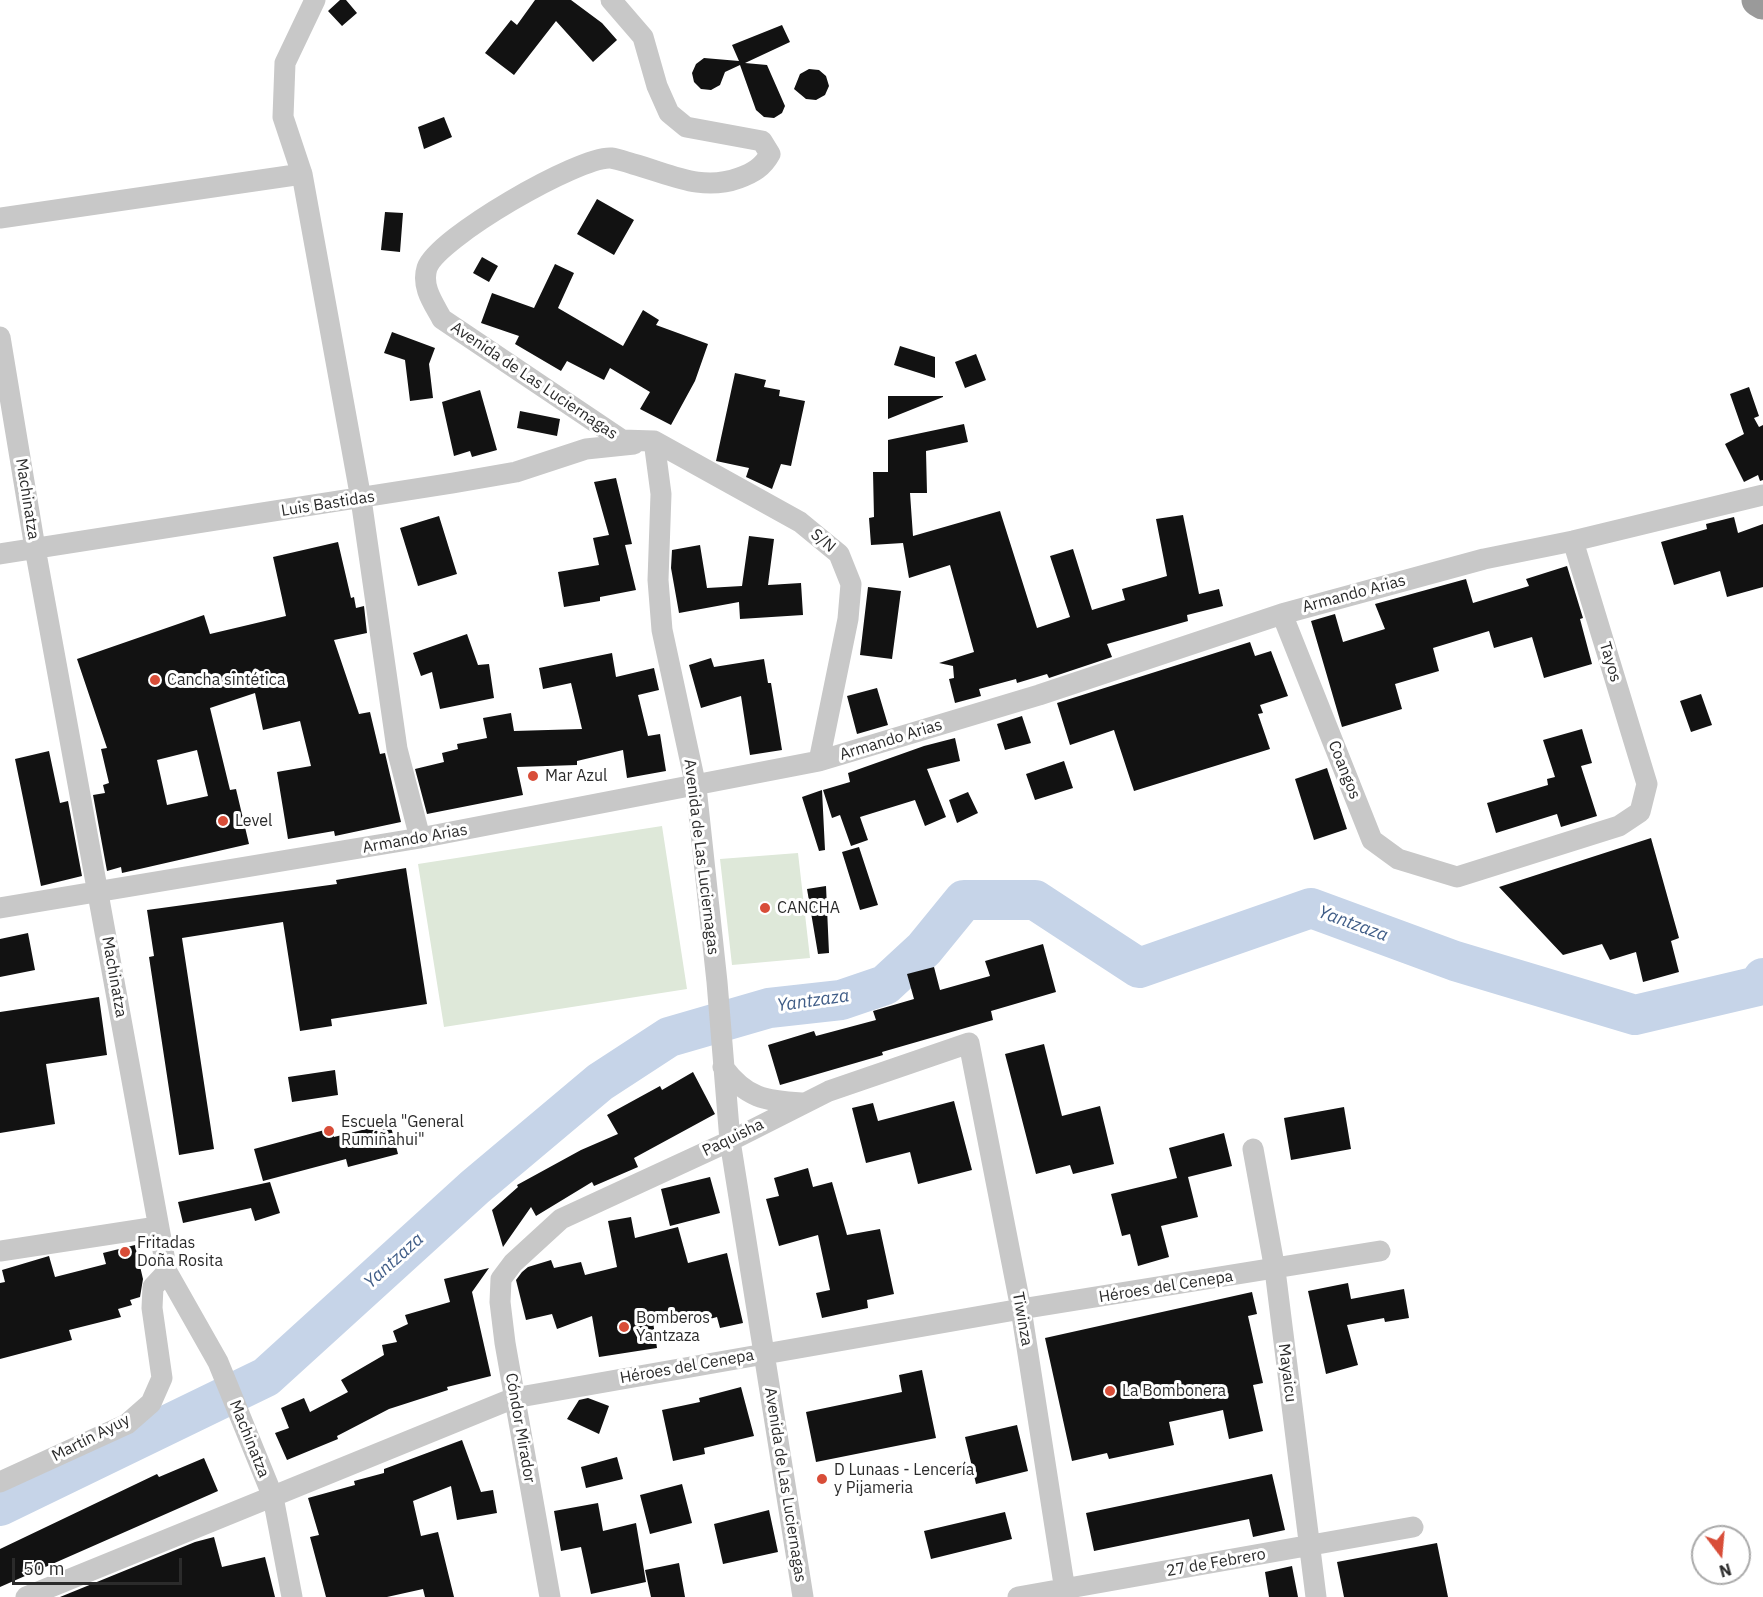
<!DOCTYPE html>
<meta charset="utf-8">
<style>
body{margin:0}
#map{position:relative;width:1763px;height:1597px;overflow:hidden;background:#fff;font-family:"IBM Plex Sans",sans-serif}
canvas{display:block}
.north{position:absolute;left:1691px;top:1525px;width:60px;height:60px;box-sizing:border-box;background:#fff;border:2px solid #aaa;border-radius:50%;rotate:164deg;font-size:16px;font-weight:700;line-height:24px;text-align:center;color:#2b2b2b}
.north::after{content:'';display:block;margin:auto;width:21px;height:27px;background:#d84d38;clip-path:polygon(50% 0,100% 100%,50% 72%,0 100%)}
.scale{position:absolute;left:12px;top:1558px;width:170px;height:27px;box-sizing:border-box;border:3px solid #2b2b2b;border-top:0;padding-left:8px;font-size:18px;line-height:21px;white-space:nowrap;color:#2b2b2b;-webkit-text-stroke:4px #fff;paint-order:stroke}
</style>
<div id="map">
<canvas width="1763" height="1597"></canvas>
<div class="north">N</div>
<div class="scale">50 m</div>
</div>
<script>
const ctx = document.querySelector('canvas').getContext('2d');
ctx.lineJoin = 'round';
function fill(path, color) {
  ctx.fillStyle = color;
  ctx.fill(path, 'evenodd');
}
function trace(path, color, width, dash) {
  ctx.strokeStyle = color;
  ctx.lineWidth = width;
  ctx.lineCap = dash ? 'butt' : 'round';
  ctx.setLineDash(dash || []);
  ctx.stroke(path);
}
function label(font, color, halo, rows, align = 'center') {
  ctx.font = font + ' "IBM Plex Sans",sans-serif';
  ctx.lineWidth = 6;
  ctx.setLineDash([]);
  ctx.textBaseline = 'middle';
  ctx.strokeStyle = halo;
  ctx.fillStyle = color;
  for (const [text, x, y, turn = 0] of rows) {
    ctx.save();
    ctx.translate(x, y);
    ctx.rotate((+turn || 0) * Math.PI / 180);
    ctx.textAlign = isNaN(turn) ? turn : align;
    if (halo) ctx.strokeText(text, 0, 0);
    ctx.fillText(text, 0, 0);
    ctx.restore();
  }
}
const green = new Path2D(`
 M662,826L687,989L444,1027L418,864Z
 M798,853L810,958L732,965L720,859Z`);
const river = new Path2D(`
 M0,1506L266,1377L475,1187L600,1082L669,1037L769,1008L841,1000L885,985L924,949L964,900H1035L1139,968L1311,908L1455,961L1635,1015L1758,986L1763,978`);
const building = new Path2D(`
 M340,0H346L357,13L342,26L328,11Z
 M535,0H571L602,23L617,40L593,62L556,21L514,75L485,53L511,20L517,25Z
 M782,25L790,42L745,63L767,65L785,106L782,113L774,118L764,117L756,110L740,65L725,72L720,85L711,90L701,89L694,82L692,73L696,64L704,58L739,61L732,45Z
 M809,69L819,70L826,76L829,86L825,95L816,100L806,99L794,89L800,74Z
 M444,117L452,137L424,149L418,127Z
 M597,199L634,220L614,255L577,234Z
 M385,212L403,213L400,252L381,250Z
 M482,257L498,266L489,282L473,273Z
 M555,264L574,273L558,308L623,346L643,310L659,320L656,325L708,344L695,381L671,425L640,409L650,392L610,368L604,380L567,361L561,371L515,344L519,336L481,323L492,293L534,308Z
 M392,332L435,348L429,364L433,398L410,401L405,360L384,353Z
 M900,346L935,357V378L894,365Z
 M976,354L986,380L965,388L955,362Z
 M735,373L766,380L764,387L780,390L779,396L805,401L791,466L781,464L772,489L746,477L749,468L716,461Z
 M1749,387L1759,416L1754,418L1759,427L1763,425V480L1760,481L1758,475L1744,482L1725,444L1744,434L1730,394Z
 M480,390L497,450L472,457L470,451L454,456L442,402Z
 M888,396H943V397L888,419Z
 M520,411L560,419L557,436L517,428Z
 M964,424L968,442L926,451L927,493H910L913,536L1000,511L1037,628L1070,617L1050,556L1073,549L1092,610L1125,600L1122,589L1167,576L1156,519L1183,515L1199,594L1219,589L1223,606L1187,615L1188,621L1107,644L1112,657L1049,678L1047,674L1017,683L1016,679L979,689L981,696L955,703L949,679L954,678L953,666L939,663L974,652L950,565L909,578L903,543L871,545L869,518L874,517L873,472H888V440Z
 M616,478L632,544L625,545L636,590L600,597V601L564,607L558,572L599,565L593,538L609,535L594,482Z
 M439,516L457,574L418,586L400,528Z
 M1734,517L1738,533L1763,524V587L1727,597L1720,571L1674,585L1661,542L1707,529L1706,524Z
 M749,536L774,539L768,585L801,583L803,615L740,619L739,602L679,613L671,568L672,550L700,545L707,588L742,586Z
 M338,542L351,598L354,597L356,608L364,606L367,633L334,640L359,714L370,712L380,754L385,753L401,822L335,836L334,831L288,839L277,772L311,766L300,721L263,730L255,693L210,708L230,790L236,789L249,844L122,873L121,867L107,871L93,795L105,793L103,785L109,783L101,749L107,748L77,659L204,615L210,634L286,616L273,557ZM197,750L208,796L167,805L157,760Z
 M1567,566L1583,618L1580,619L1592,664L1544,678L1532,637L1494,648L1489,631L1433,648L1439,671L1395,684L1402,709L1342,727L1311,621L1335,614L1343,642L1385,629L1375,604L1466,579L1473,603L1529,586L1526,579Z
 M868,587L901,591L892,659L860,655Z
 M467,634L478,665L489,664L494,698L440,709L432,672L421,676L413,653Z
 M1250,642L1255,656L1271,651L1288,696L1260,705L1263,713L1258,714L1270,749L1134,791L1114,730L1070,745L1057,703Z
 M612,653L616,677L654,668L659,690L638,695L648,736L660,734L666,771L627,778L623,750L577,761V765L517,767L523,795L427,814L415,769L444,762L442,753L458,749L457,744L487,738L483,718L511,713L514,731L582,729L571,683L543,689L539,668Z
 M711,658L714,667L764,659L768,683H771L782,750L750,755L741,696L701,708L689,665Z
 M877,688L888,725L857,734L847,696Z
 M1701,694L1712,725L1691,732L1680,701Z
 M1022,716L1031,743L1005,750L997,724Z
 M1582,729L1592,763L1581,766L1597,816L1561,827L1557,814L1496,833L1487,803L1548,785L1547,779L1555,777L1543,740Z
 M955,738L960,761L927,769L946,817L925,826L915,800L860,817L868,840L851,846L840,815L832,818L823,790L850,782L848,773L924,746Z
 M49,751L60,803L68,801L82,876L41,886L15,759Z
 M1064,761L1073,788L1035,800L1026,774Z
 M1327,768L1347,829L1314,840L1295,779Z
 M822,790L825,850L819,851L802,797Z
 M968,792L978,813L957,823L949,800Z
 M1651,838L1679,938L1671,941L1679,972L1643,982L1636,952L1610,960L1602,944L1563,955L1499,887Z
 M859,847L878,905L860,910L842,852Z
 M406,868L427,1004L331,1019L332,1026L300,1031L283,922L182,938L214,1149L179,1155L149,957L154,956L147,910L337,884L336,880Z
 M826,886L829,953L818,954L807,889Z
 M28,933L35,970L0,977V939Z
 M1043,944L1056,992L991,1011L993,1020L882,1052L883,1055L780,1085L768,1045L814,1031L816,1036L876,1020L873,1011L914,999L907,974L934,967L940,990L990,976L985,961Z
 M99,997L107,1055L46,1064L55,1124L0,1133V1012Z
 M1044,1044L1062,1116L1100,1106L1114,1164L1073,1174L1070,1165L1036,1174L1005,1054Z
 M335,1070L338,1095L292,1102L288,1077Z
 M693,1072L715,1114L634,1158L638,1167L594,1186L592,1182L536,1216L531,1207L503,1247L492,1210L518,1187L517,1185L581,1150L618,1134L607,1115L660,1086L662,1090Z
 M954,1101L972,1170L918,1184L910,1152L866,1163L852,1108L873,1103L878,1121Z
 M1344,1107L1351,1149L1291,1160L1284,1118Z
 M390,1123L398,1154L348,1167L346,1159L263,1181L254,1149L332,1128L334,1137Z
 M1224,1133L1232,1166L1188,1177L1198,1217L1161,1226L1169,1257L1138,1266L1130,1234L1122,1236L1111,1194L1177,1178L1169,1148Z
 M808,1168L813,1187L832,1182L847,1235L880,1229L894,1294L867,1300L868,1308L822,1318L816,1293L830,1290L818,1235L779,1246L766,1199L779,1196L774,1178Z
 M710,1177L720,1213L670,1226L661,1189Z
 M270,1182L280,1213L255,1221L251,1208L183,1223L178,1202Z
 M631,1217L635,1238L678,1227L688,1263L727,1253L743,1323L720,1328L717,1317L688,1325L685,1314L653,1322L657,1348L599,1357L592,1316L557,1329L552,1314L526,1320L516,1280L522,1272L528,1267L551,1260L554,1268L581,1262L585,1275L617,1267L608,1221Z
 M135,1245L143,1279L140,1297L130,1300L132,1305L118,1309L121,1317L69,1330L72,1340L0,1359V1283L5,1282L2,1270L49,1256L55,1277L106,1264L103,1253Z
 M489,1268L472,1292L491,1376L447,1387L448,1390L389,1409L337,1436L338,1439L287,1460L275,1433L289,1428L281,1408L304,1398L310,1412L348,1392L341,1380L384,1355L382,1345L397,1342L393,1331L408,1324L405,1315L450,1302L444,1279Z
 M1348,1283L1351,1299L1404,1289L1409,1318L1385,1322L1384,1318L1347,1325L1358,1365L1326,1374L1308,1291Z
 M1252,1292L1257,1314L1248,1316L1263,1383L1253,1385L1263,1431L1229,1439L1223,1410L1169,1422L1174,1445L1109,1459L1107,1453L1072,1461L1045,1338Z
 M922,1370L936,1438L816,1462L806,1412L902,1392L899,1375Z
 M741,1387L754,1436L704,1448L705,1454L673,1461L662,1410L700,1402L699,1398Z
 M588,1398L609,1406L599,1434L567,1419L579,1400Z
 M1017,1425L1028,1471L976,1484L965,1437Z
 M462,1440L481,1492L493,1490L497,1513L457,1520L451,1486L413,1501L421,1536L438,1532L454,1597H425L423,1589L387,1597H326L310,1537L319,1535L308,1498L355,1485L354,1481L384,1473V1469Z
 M617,1457L623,1479L586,1488L581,1467Z
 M204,1458L218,1491L0,1587V1549L157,1474L159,1477Z
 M1272,1474L1285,1530L1253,1537L1249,1519L1094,1551L1086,1513Z
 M682,1484L692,1523L650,1534L640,1495Z
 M598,1503L603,1531L636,1523L646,1582L591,1594L581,1547L561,1551L554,1511Z
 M769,1510L778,1552L723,1564L714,1524Z
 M1005,1512L1012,1539L931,1559L924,1531Z
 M214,1537L222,1567L265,1557L275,1597H60L195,1542Z
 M1437,1543L1448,1597H1344L1337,1562Z
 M679,1563L685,1597H651L645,1570Z
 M1292,1566L1298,1597H1269L1265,1572Z`);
const minor = new Path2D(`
 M315,0L285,63L283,117L302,174L361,499L397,749L420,838
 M611,0L643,37L657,86L669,113L686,127L762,141L770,154C763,167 753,173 739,178C701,192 670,174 633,164C626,162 618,159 611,158C579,156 437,238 427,268C421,287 434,304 442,319L622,440L654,441L800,522L839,554L851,584L848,619L819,761
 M0,218L302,174
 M0,337L35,548L167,1272L218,1362L273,1497L292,1597
 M654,441L661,494L658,580L662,630L696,787L717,982L730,1141L803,1597
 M0,554L453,483L516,472L586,449L634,444
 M1282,614L1372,840L1398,859L1457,877L1619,826L1640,812L1647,784L1573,541
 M0,908L420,838L819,761L1039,695L1282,614L1484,559L1573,541L1763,495
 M723,1067C746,1098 765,1101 802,1103
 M1253,1149L1275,1270L1316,1597
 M0,1251L157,1227
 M0,1482L127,1424L151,1403L162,1378L152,1308L153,1287L167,1272
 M26,1597L514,1398L1021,1309L1380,1251
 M550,1597L505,1343L500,1302L501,1279L513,1263L561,1219L730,1141L829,1091L969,1043L1021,1309L1066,1597
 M1018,1597L1413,1527`);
const trunk = new Path2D(`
 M1758,0L1763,3`);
const markers = [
 [155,680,6,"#d84d38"],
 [533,776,6,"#d84d38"],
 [223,821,6,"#d84d38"],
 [765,908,6,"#d84d38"],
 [329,1131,6,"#d84d38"],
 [125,1252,6,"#d84d38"],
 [624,1327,6,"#d84d38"],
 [1110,1391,6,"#d84d38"],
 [822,1479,6,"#d84d38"]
];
const streetNames = [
 ["Avenida de Las Luciernagas",534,381,34],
 ["Machinatza",27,499,81],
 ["Luis Bastidas",328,504,-9],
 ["S/N",823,541,40],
 ["Armando Arias",1354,594,-15],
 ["Tayos",1610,662,73],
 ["Armando Arias",891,740,-17],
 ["Coangos",1344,770,68],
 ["Armando Arias",415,839,-10],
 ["Avenida de Las Luciernagas",701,857,83],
 ["Machinatza",114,977,80],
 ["Paquisha",733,1138,-26],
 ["Héroes del Cenepa",1166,1287,-9],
 ["Tiwinza",1022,1319,80],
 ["Héroes del Cenepa",687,1367,-10],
 ["Mayaicu",1287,1373,83],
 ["Cóndor Mirador",520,1428,80],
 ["Martín Ayuy",91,1438,-27],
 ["Machinatza",249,1439,68],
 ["Avenida de Las Luciernagas",785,1485,81],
 ["27 de Febrero",1216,1563,-10]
];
const poiNames = [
 ["Cancha sintética",167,680],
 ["Mar Azul",545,776],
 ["Level",235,821],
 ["CANCHA",777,908],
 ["Escuela \"General",341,1122],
 ["Rumiñahui\"",341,1140],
 ["Fritadas",137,1243],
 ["Doña Rosita",137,1261],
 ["Bomberos",636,1318],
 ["Yantzaza",636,1336],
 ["La Bombonera",1122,1391],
 ["D Lunaas - Lencería",834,1470],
 ["y Pijameria",834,1488]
];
const waterNames = [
 ["Yantzaza",1353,924,20],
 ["Yantzaza",813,1001,-8],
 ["Yantzaza",394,1261,-42]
];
fill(green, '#dee8d9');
trace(river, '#c6d4e8', 40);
fill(building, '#121212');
trace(minor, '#c8c8c8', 21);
trace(trunk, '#9a9a9a', 33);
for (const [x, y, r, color] of markers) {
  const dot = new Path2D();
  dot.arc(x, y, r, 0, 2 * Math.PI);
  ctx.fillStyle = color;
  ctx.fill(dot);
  trace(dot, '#fff', 2);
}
label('16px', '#2b2b2b', '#fff', streetNames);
label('16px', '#2b2b2b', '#fff', poiNames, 'left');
label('italic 18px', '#405d87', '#fff', waterNames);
</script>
